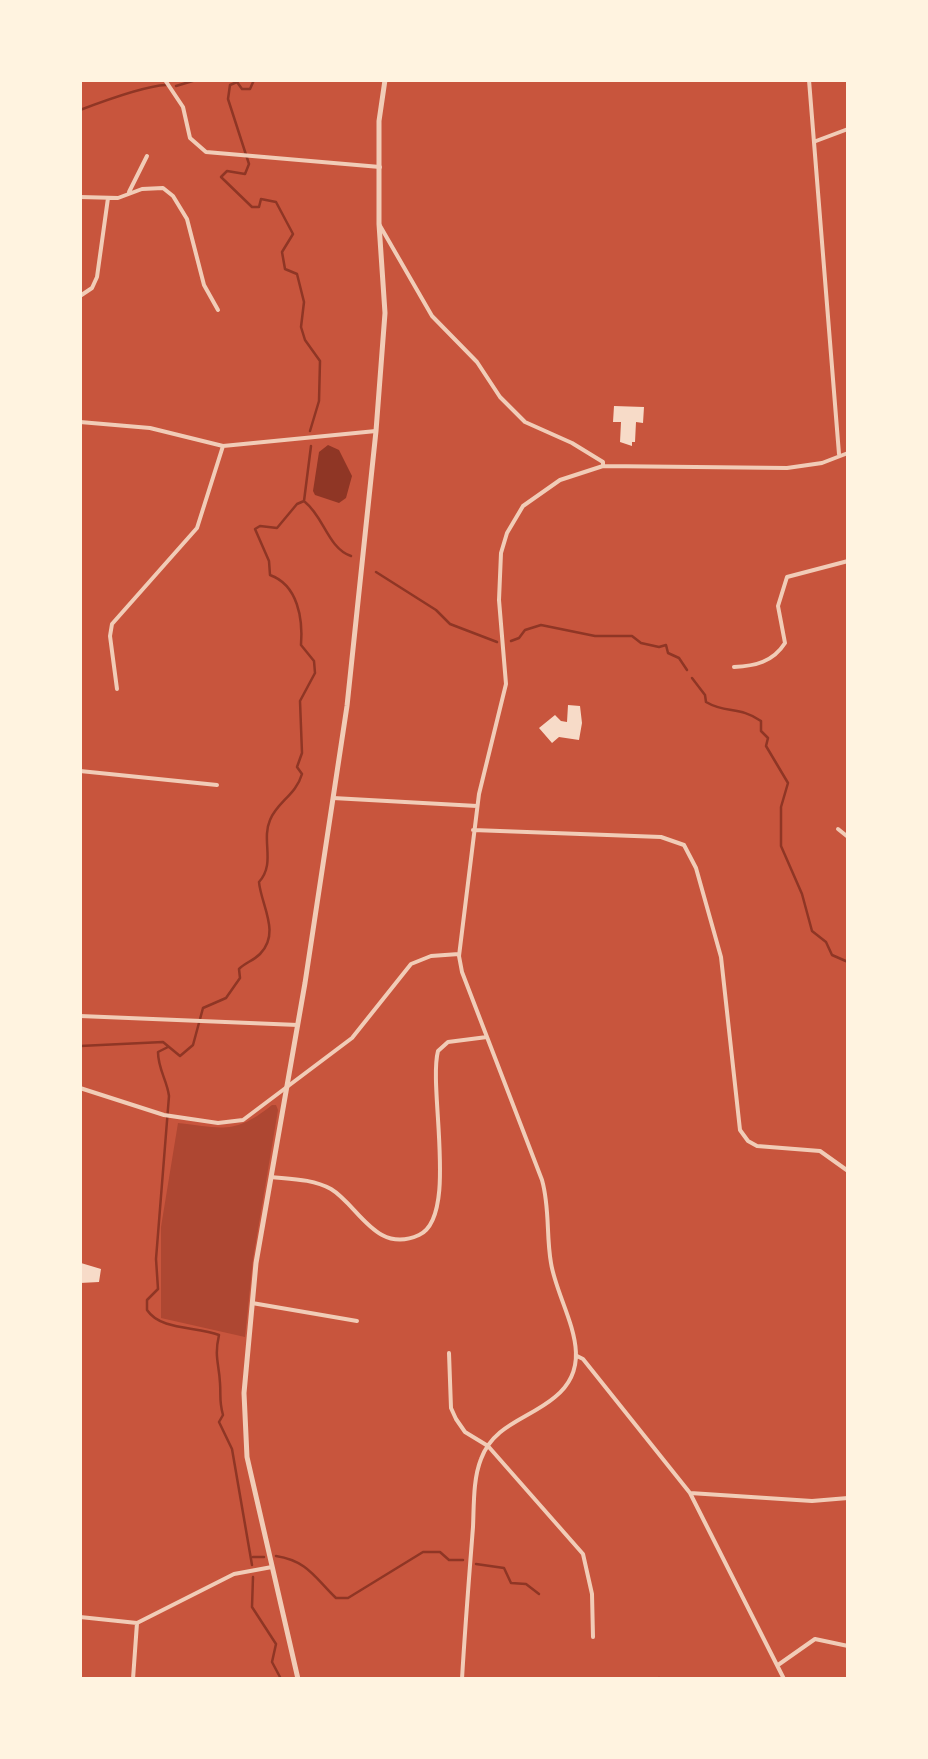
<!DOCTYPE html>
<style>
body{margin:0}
#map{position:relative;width:928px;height:1759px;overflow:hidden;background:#c8553d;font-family:"Fira Sans Condensed",sans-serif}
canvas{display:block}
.frame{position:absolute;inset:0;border:82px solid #fff3e0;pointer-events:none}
</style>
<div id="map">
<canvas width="928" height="1759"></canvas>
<div class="frame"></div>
</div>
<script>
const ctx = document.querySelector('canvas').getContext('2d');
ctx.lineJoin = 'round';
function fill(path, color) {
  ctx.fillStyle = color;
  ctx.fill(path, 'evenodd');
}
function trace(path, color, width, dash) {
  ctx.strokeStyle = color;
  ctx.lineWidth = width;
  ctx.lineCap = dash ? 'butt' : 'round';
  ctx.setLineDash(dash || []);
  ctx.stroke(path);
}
const green = new Path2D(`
 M272,1105H276L278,1110L253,1259L245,1337L161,1318V1227L178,1123C222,1128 235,1135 272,1105Z`);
const water = new Path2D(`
 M328,445L339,450L352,476L346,498L339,503L315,495L313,491L319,452Z`);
const stream = new Path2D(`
 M254,80L250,89H242L237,82L230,85L228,99L249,164L245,174L227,171L221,177L252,207H259L261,199L276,202L293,234L282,252L285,269L297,274L304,302L301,327L305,340L320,361L319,401L310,431
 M176,86L196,80
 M80,110C101,102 144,86 166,85
 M305,502C324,517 328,548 351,556
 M376,572L436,610L450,624L497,642
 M511,641L519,638L525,630L541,625L595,636H632L641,643L659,647L666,645L668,653L679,658L687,670
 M692,678L705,695L706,702C726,714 740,706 761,721V731L768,738L766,746L788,783L781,807V846L802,894L812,931L826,942L832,955L848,962
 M80,1046L163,1042L180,1056L193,1045L203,1008L226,998L240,978L239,969C246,962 253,961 260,954C281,933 261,905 259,882C276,863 261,841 270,820C277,802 296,795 302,774L297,767L302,753L300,701L315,673L314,661L301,645C303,619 298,585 270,575L269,561L255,529L260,526L277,528L297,504L304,501L311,446
 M168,1047L158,1052C158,1069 167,1080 169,1096L156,1259L158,1289L147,1300V1310C161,1331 197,1326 219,1335C214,1357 219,1363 220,1383C221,1396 219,1401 223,1415L219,1422L232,1449L252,1565
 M276,1556C308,1561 315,1578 336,1598H348L423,1552H440L449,1560H463
 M253,1557H264
 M476,1564L504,1568L511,1583L526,1584L539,1594
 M253,1577L252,1607L276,1644L272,1662L281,1679
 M659,1678L660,1679`);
const building = new Path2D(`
 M614,406L644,407L643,423L636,422L635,442H632V446L620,442L621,422H613Z
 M568,705L580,706L582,723L579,740L559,737L552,743L539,728L555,715L561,721L567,722Z
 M81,1263L101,1269L99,1282L80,1283Z`);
const minor = new Path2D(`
 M165,80L183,107L190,138L206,152L380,167
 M809,80L839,454
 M816,141L848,129
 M129,192L147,156
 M80,197L118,198L142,189L163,188L173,196L187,219L204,285L218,310
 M379,224L432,316L477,362L500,397L525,422L572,443L603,462V466
 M80,296L92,288L97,277L108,198
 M80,422L150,428L223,446L376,431
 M734,667C755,666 773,662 785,643L778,606L787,577L848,561
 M117,689L110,636L112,624L197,528L223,446
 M80,771L217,785
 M333,798L477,806
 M838,829L848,837
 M473,830L661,837L684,845L696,868L721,957L740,1130L748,1141L757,1146L820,1151L848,1171
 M80,1016L298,1025
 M80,1088L164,1115L218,1123L243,1120L352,1038L411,964L431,956L459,954
 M271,1177C291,1179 313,1179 331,1189C358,1205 376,1255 419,1235C459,1217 428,1089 438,1051L448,1042L487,1037
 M252,1303L357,1321
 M449,1353L451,1408L456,1419L465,1432L488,1446L583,1554L592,1594L593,1637
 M577,1356L583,1359L690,1493L784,1679
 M690,1493L812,1501L848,1498
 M80,1617L137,1623L234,1574L272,1567
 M778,1665L815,1639L848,1646
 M133,1679L137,1623
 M462,1679C465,1628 469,1578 473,1527C474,1505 473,1479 481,1459C494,1424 529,1419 555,1397C601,1360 558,1307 551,1263C546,1235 550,1208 542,1180L462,972L459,956L479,794L506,684L499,600L501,553L507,533L523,506L560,480L603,466L787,468L822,463L848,453`);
const tertiary = new Path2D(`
 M298,1679L247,1457L244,1393L256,1263L305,983L347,706L376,431L385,313L379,224V121L385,80`);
fill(green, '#ae4732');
fill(water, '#8f3625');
trace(stream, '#8f3625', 2.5);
fill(building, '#f7dbc8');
trace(minor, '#f1ccb7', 4);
trace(tertiary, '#f1ccb7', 5);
</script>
